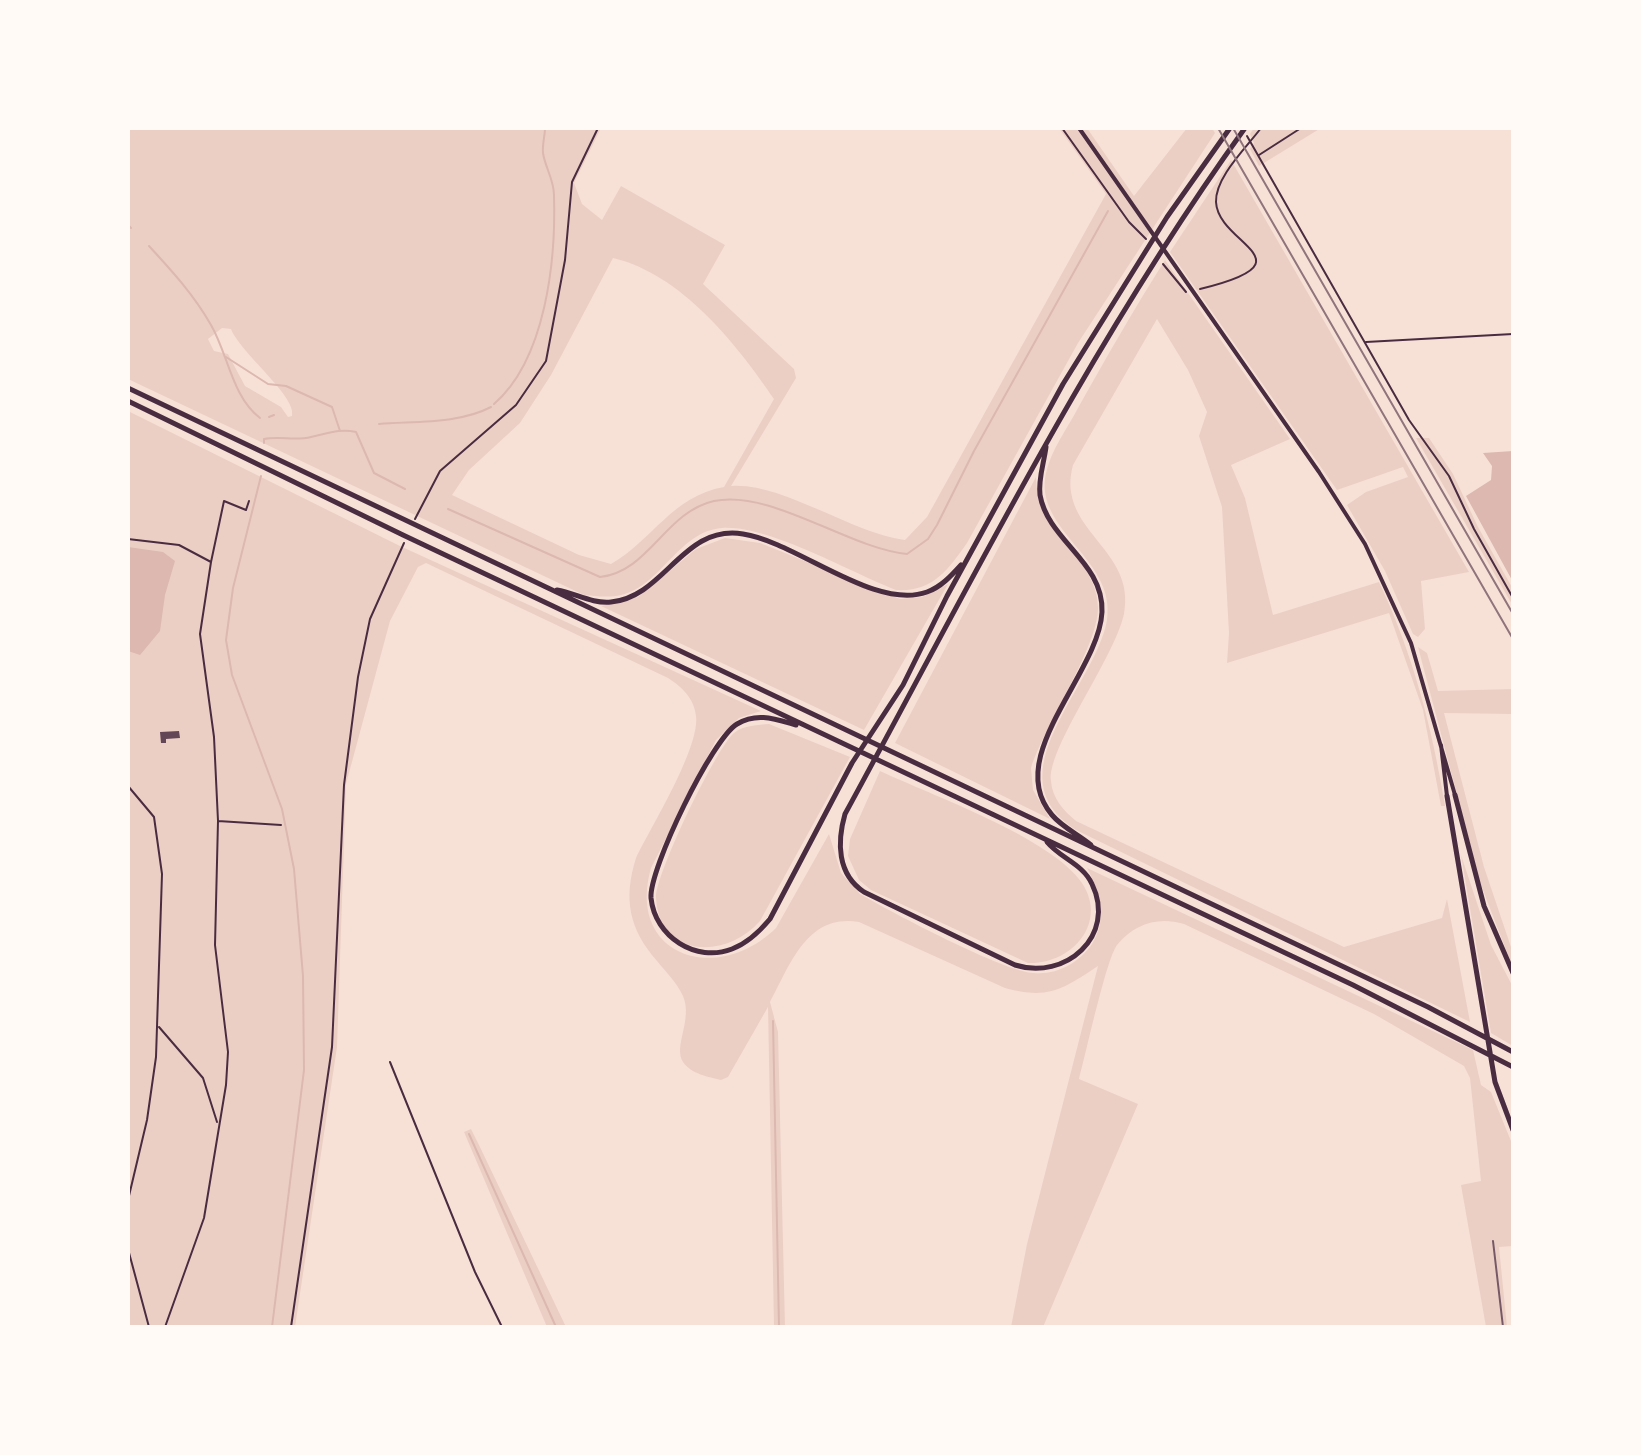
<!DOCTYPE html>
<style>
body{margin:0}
#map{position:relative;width:1641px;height:1455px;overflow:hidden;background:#f7e1d7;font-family:"Fira Sans",sans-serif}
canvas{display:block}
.frame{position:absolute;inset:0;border:130px solid #fffaf5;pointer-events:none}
</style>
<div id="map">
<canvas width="1641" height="1455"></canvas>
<div class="frame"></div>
</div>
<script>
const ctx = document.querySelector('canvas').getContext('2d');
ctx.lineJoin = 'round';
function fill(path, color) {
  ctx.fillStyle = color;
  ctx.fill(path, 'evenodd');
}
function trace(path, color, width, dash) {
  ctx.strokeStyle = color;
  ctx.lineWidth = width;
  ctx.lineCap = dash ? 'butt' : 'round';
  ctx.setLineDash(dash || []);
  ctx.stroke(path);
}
const green = new Path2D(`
 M128,128H601L574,183L582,204L602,220L621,186L725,245L703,284L794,369L796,378L731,486C782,482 851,533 905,540L927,517L1106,194L1059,128H1087L1134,196L1187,128H1212L1215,133L1078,343L967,543C947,571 933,592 896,590C849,572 769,525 722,528C679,531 661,586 621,595C609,598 596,596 584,595L128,379ZM613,258C681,274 736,343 774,399L724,487C672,496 653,540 611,564L579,555L452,495L469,470L520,423L551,375ZM222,328L231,329C241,354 297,396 292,416L288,417L281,407L245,386L228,354L214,351L208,339Z
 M1254,128H1321L1259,166L1250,149L1254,143L1250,134Z
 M1231,160L1469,572L1421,581L1425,629L1418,637L1413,634L1385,571L1347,505L1366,492L1408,477L1403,467L1337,490L1170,252Z
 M1165,260L1290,439L1231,465L1245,498L1273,615L1379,582C1413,654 1432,727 1445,806H1441L1423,710L1389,613L1227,663L1229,633L1222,507L1199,436L1207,412L1188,370L1157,319L1073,465C1055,531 1137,548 1124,614C1114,659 1047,748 1051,781C1052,798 1064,811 1076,821L1344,947L1442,918L1447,899L1470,1022L1076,830C990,775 1095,688 1107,620C1117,559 1033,531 1046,473C1051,450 1067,429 1078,408C1106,358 1134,309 1165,260Z
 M128,411L400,546L761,711L739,718L716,740L651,868C626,956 717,986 776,928L829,834L841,873L860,894C891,912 1004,972 1034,973C1057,975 1079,963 1092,944C1108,919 1100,892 1087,868L1473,1050L1481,1085L1491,1092L1513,1146V1246L1499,1247L1507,1327H1486L1461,1185L1481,1181L1470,1078L1464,1066L1374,1014L1184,924C1158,916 1134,924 1117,945C1106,960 1086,1054 1079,1079L1138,1104L1043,1327H1011L1027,1244L1098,966C1063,989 1049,1000 1005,988L859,922C807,913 790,965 770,1002L778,1032L785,1327H774L768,1007L728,1077L721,1080C709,1077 691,1074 683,1062C673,1046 693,1020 683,996C677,983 666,972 657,961C629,929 623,899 636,858C651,827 700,748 696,716C694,698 682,687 668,678L426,563L418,567L390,621L346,784L337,1047L295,1327H128Z
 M1416,438H1429L1453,474L1478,527L1513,589V606Z
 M1036,477C1037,535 1098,558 1098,608C1098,646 1045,725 1031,768L1033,790L1050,819L895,743Z
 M725,538L760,543L900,599L922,597L948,584L864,730L601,606L638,597L696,549Z
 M1418,647L1427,653L1438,691L1513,689V714L1444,713L1484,867L1513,953V968L1481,885Z
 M769,724L850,757L760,921C726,960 659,958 656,898C655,875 716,748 734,733C744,725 758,725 769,724Z
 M880,771C931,795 1052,838 1082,883C1109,924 1070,965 1028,963L871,890L859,880L848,856L850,839Z
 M1461,855L1491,945L1513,987V1046L1491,1033Z
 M471,1129L479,1145L566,1327H547L464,1132Z`);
const water = new Path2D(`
 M1513,451V582L1466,496L1491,480L1492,466L1483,453Z
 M128,547L163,552L175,561L165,595L160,631L140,655L128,651Z`);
const stream = new Path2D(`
 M128,225L131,228
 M149,246C172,271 194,295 211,325C228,354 232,397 260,418
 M226,357L268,384L286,386L332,407L340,431
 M494,404C546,359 556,260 554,195C554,180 545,167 543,153C542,145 545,136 545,128
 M269,417L274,415
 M379,424C415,421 459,424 491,407
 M264,443V439C280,436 296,441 311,437C326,434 340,428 356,432L374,473L405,489
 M261,476L233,588L226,640L232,675L282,809L294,869L303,976L304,1070L272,1327
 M448,509L600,577C649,572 665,512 714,501C771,489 848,548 907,554L928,539L937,525L974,451L1108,211
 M773,1021L779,1327
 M469,1134L556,1327`);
const building = new Path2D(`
 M179,731L180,738L166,739V743H161L160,732Z`);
const path = new Path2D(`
 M1062,128L1129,222L1146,239
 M1247,136L1409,420L1449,476L1474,529L1513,598
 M1259,155L1301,128
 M1163,264L1186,292
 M1200,289C1315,261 1218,245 1216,202C1215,177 1247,147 1261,128
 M1366,342L1513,334
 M415,519L440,471L516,405L546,361L565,260L572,182L598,128
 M128,539L179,545L211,562L224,501L246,510L249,501
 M211,562L200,634L214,737L218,821
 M128,671V700
 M128,786L154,817L162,874L156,1057L147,1120L128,1200
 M159,1027L203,1078L217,1122
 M390,1062L475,1272L502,1327
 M128,1249L149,1327
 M165,1327L204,1218L226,1085L228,1052L215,945L218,821L281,825
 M291,1327L332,1047L344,785L358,677L370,619L404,543`);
const service = new Path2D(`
 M1493,1241L1503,1327`);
const secondary = new Path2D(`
 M1079,128L1319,472L1365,544L1411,643L1455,795
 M1441,745L1447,796`);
const trunk = new Path2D(`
 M128,388L1428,1007L1513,1052
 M128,401L403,535L1353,985L1513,1067
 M1046,447C1044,463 1038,479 1040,495C1048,541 1104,562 1102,612C1099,674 1002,757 1052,815C1062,827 1079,835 1091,845
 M557,590C575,593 592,604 611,602C665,597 683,524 743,534C797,542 874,611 927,592C941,587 951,576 961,565
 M796,725C775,719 757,712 737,724C712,739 649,869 651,898C655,937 696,963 732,949C748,943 760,931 770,919L852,763L903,685L947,596L1063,384L1167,217L1230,128
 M1455,795L1484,906L1513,973
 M1447,796L1495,1082L1513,1130
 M1047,842C1060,858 1083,864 1092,884C1117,936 1065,981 1015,965L864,892C837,874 837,842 845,814C972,581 1090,343 1245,128`);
const rail = new Path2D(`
 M1218,128L1513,639
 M1233,128L1513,614`);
fill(green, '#ebcfc5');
fill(water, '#dcb8b0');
trace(stream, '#dcb8b0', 2);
fill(building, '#644757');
trace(path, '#4a2c40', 2);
trace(service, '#755966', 2);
trace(secondary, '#4a2c40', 4);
trace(trunk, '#4a2c40', 5);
trace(rail, '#8f747c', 2);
</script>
